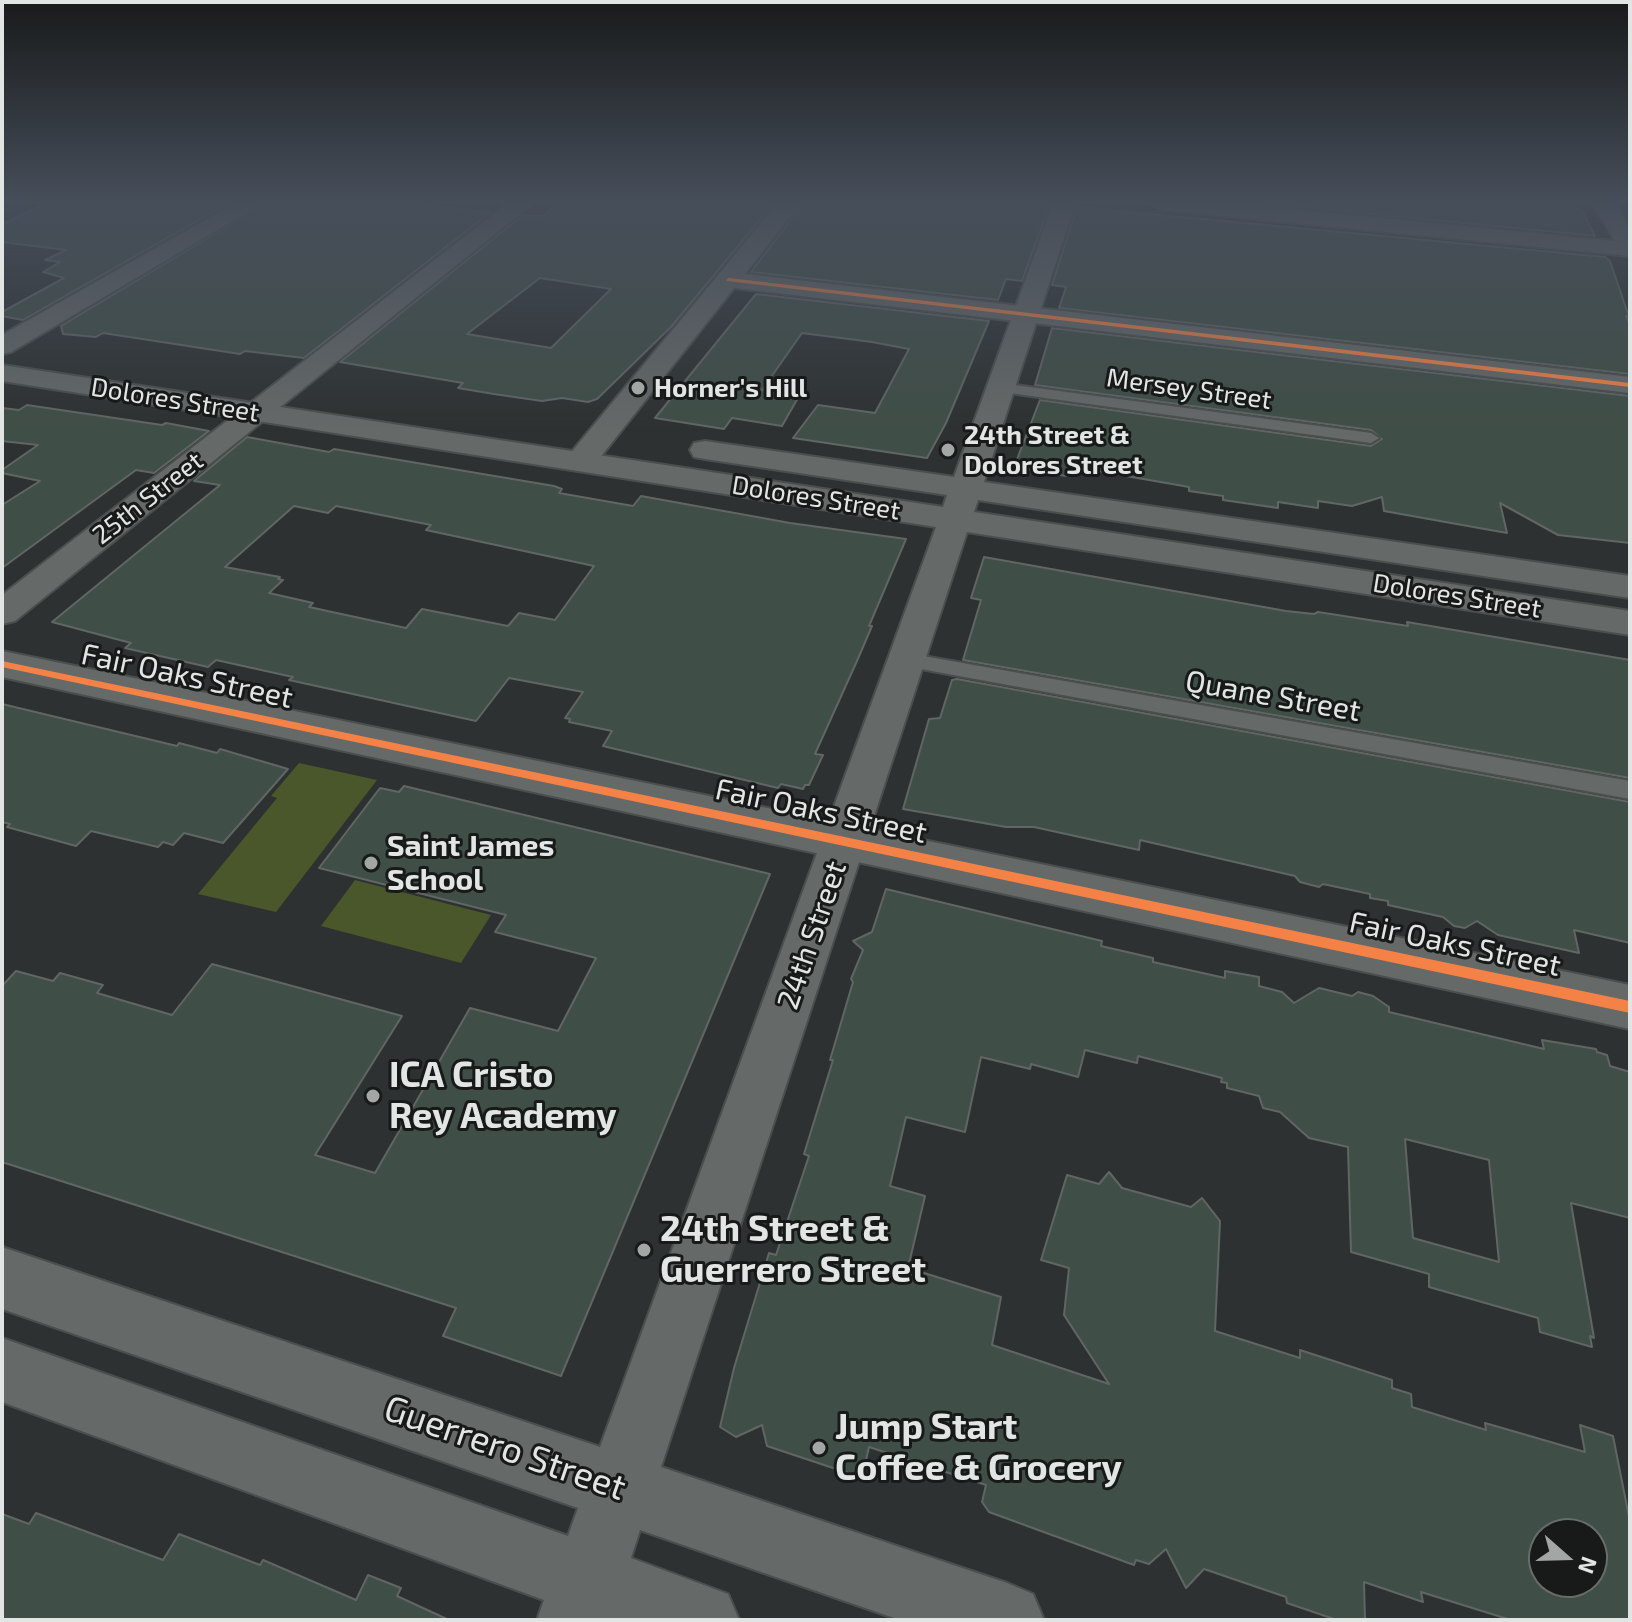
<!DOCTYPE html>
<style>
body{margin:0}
#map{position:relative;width:1632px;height:1622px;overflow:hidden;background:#2d3131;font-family:"Exo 2",sans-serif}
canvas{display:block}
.frame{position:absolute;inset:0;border:4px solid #e1e6e5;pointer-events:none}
.north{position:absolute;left:1528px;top:1518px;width:80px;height:80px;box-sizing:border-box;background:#171a19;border:2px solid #686c6b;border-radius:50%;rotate:110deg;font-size:22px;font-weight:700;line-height:32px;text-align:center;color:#e1e6e5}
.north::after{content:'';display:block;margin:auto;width:28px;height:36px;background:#a2a7a6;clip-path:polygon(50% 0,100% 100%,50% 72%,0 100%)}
</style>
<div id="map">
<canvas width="1632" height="1622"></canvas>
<div class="frame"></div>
<div class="north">N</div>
</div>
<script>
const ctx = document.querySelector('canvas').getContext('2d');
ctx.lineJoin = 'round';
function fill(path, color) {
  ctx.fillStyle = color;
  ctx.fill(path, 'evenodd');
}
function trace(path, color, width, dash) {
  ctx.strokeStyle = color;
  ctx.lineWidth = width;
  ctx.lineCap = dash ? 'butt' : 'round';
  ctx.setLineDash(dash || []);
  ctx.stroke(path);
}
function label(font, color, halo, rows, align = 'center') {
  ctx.font = font + ' "Exo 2",sans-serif';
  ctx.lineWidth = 6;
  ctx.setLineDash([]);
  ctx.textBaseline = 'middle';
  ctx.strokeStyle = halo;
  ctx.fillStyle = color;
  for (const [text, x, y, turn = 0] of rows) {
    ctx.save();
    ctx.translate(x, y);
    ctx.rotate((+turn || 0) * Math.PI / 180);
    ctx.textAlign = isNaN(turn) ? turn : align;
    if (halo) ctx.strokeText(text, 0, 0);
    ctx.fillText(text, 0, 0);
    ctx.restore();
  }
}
const green = new Path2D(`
 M299,763L377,780L276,912L198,894L277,798L271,796Z
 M355,880L491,915L461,963L321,926Z`);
const building = new Path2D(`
 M45,204H227L23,320L2,316V312L64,278L43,272L60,262L45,260L66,250L2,242V224Z
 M264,204H410L491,212L304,358L245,351L240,354L103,333L96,337L63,334L61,326Z
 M563,204H773L671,327L597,399L588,402L562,398L542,401L494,394L458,388L463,383L340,362L523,215L542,216L557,205ZM540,278L611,289L551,348L467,334Z
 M803,204H1050L1022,281L1006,279L998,300L751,272Z
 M1269,204H1570L1583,212L1595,236Z
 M1077,207L1605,257L1610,261L1629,317L1626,316L1630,325V374L1059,308L1066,287L1052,285Z
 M756,294L989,321L946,423L927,458L793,438L818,405L875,413L909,349L872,342L802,333L762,390L799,396L782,426L732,418L724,429L655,418Z
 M1052,328L1630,396V543L1558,535L1500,503L1507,533L1384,511L1382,497L1352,506L1318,501V508L1278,502V508L1223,500V496L1189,491V487L1069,466L1066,476L1014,467L1040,400L1371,446L1382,439L1371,430L1035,385Z
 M27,405L162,425L166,423L209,431L154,473L136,470L2,568V505L40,481L2,473V470L38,445L2,441V408L19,410Z
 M247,437L329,452L334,449L554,486L562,489L559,493L633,506L641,496L790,523L906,539L869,626H872L857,661L815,754L823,755L809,785H805L803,789L781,784L778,788L603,746L612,731L569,722L570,719L565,718L583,692L509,678L476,721L289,680L293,677L216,660L208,667L125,648L131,643L52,622L220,485L194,481ZM294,506L328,513L336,506L431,525L426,530L594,566L555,620L519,613L508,626L422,609L406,628L309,607L313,603L269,593L283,580L278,579L280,577L225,567Z
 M984,557L1286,611L1314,614L1318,612L1408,626L1407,622L1630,660V778L963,660L981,600L971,598Z
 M957,679L1630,802V943L1574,930L1579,953L1498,935L1477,921L1465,928L1454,926L1443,917L1388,905V901L1370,898V894L1323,884L1319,887L1300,882L1295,876L1140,840L1139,850L1034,827H1006L903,809L929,719L940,718L952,680Z
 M2,704L177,746L179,743L217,753L220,749L288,769L223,843L184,833L173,845L163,842L158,847L91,831L76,846L7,827L10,824L2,822Z
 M404,786L770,874L561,1376L443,1336L456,1308L2,1162V986L16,971L53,981L60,973L103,985L97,993L172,1015L212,964L402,1016L315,1155L375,1173L470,1008L558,1031L596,958L495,932L506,915L319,868L380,788L399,792Z
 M886,889L1102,941L1101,946L1153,958V962L1225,978V971L1259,977V986L1282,992L1294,1003L1319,988L1352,996L1358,992L1373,996L1389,1007V1012L1544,1049L1542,1040L1596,1049L1597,1052L1607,1055L1610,1066L1630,1072V1218L1571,1203L1594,1338L1590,1336L1592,1347L1540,1332L1538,1318L1429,1287V1274L1351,1252L1348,1147L1309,1138L1280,1112L1263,1108L1259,1096L1227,1088V1083L1221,1082L1222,1078L1138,1056L1137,1063L1085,1050L1078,1077L1031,1064L1030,1069L981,1057L965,1132L906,1117L890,1186L925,1196L908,1268L1001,1297L992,1345L1109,1384L1064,1315L1069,1268L1041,1260L1067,1175L1099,1184L1109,1172L1122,1188L1191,1207L1202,1198L1220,1221L1215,1331L1300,1358V1350L1392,1380V1388L1411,1394L1412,1407L1486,1430L1485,1423L1585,1452L1580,1425L1613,1436L1630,1522V1620H1511L1421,1592L1423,1602L1364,1582L1365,1620H1337L1287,1603L1286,1597L1204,1569L1186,1588L1166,1549L1149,1564L1136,1560L1134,1565L989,1512L982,1502L986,1485L869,1447L864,1469L860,1468L857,1476L767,1446L762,1425L736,1437L720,1427L734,1368L769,1253L776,1255L809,1156L804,1154L833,1060H830L853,982L851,979L863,950L853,941L872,932ZM1405,1139L1489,1160L1499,1262L1413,1238ZM1544,1534H1592V1582H1544Z
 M36,1513L163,1560L179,1534L260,1565L263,1560L356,1600L368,1575L401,1588L397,1596L449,1620H2V1514L29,1524Z`);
const lane = new Path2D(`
 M1000,383L1371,433L1379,438L1371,443L995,391L992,388Z
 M906,653L1630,781V799L899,665L896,660L899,655Z`);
const street = new Path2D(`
 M507,204H532L15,621L2,624V595Z
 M777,204H800L745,274L1630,377V393L734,288L591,469L580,471L569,469L564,462L569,455Z
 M1151,204H1234L1615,241L1593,204H1615L1630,228V256L1162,210Z
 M2,651L1630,985V1029L2,677Z`);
const secondary = new Path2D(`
 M234,204H261L11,352L2,354V335Z
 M1053,204H1075L984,482L1630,576V598L978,500L974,512L1630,611V635L967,532L661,1467L1007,1583L1033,1594L1044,1620H900L640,1530L631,1558L728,1594L739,1620H537L544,1600L2,1402V1338L568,1536L578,1508L2,1309V1247L600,1447L936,527L2,381V365L943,507L947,495L705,459L694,457L690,450L694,443L705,441L954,477Z`);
const tram = new Path2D(`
 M1146,204L1630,251`);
const cycleway = new Path2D(`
 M729,278L1630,383V387L727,281L726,280Z
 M2,661L1630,1001V1013L2,667Z`);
const markers = [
 [638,388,8,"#a2a7a6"],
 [948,450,8,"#a2a7a6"],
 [371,863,8,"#a2a7a6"],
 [373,1096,8,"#a2a7a6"],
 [644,1250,8,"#a2a7a6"],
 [819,1448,8,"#a2a7a6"]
];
const farPoinames = [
 ["Horner's Hill",654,388],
 ["24th Street &",964,435],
 ["Dolores Street",964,465]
];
const farStreetnames = [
 ["Mersey Street",1189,389,8],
 ["Dolores Street",175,400,9],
 ["25th Street",148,498,-38],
 ["Dolores Street",816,498,9],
 ["Dolores Street",1457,596,9]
];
const streetNames = [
 ["Fair Oaks Street",187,676,12],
 ["Quane Street",1273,696,10],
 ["Fair Oaks Street",821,811,12],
 ["24th Street",812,935,-71],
 ["Fair Oaks Street",1455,944,12]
];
const poiNames = [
 ["Saint James",387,846],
 ["School",387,880]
];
const nearPoinames = [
 ["ICA Cristo",389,1075],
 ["Rey Academy",389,1116],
 ["24th Street &",660,1229],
 ["Guerrero Street",660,1270],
 ["Jump Start",835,1427],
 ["Coffee & Grocery",835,1468]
];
const nearStreetnames = [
 ["Guerrero Street",505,1448,19]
];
fill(green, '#49572b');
fill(building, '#3f4e46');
trace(building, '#616564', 2);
trace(lane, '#4a4f4e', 4);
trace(street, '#4a4f4e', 4);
trace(secondary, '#4a4f4e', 4);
fill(lane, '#656968');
fill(street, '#656968');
fill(secondary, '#656968');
trace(tram, '#646868', 2);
fill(cycleway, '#f48246');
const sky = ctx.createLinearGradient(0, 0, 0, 431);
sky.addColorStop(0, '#191b1b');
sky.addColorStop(0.47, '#464e5a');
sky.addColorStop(1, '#464e5a00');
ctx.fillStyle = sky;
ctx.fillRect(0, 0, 1632, 431);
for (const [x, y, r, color] of markers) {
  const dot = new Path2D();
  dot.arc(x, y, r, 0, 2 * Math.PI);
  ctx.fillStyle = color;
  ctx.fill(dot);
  trace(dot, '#171a19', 3);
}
label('bold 26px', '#e1e6e5', '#171a19', farPoinames, 'left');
label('26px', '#e1e6e5', '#171a19', farStreetnames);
label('30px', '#e1e6e5', '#171a19', streetNames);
label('bold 30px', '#e1e6e5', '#171a19', poiNames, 'left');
label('bold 36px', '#e1e6e5', '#171a19', nearPoinames, 'left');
label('36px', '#e1e6e5', '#171a19', nearStreetnames);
</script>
